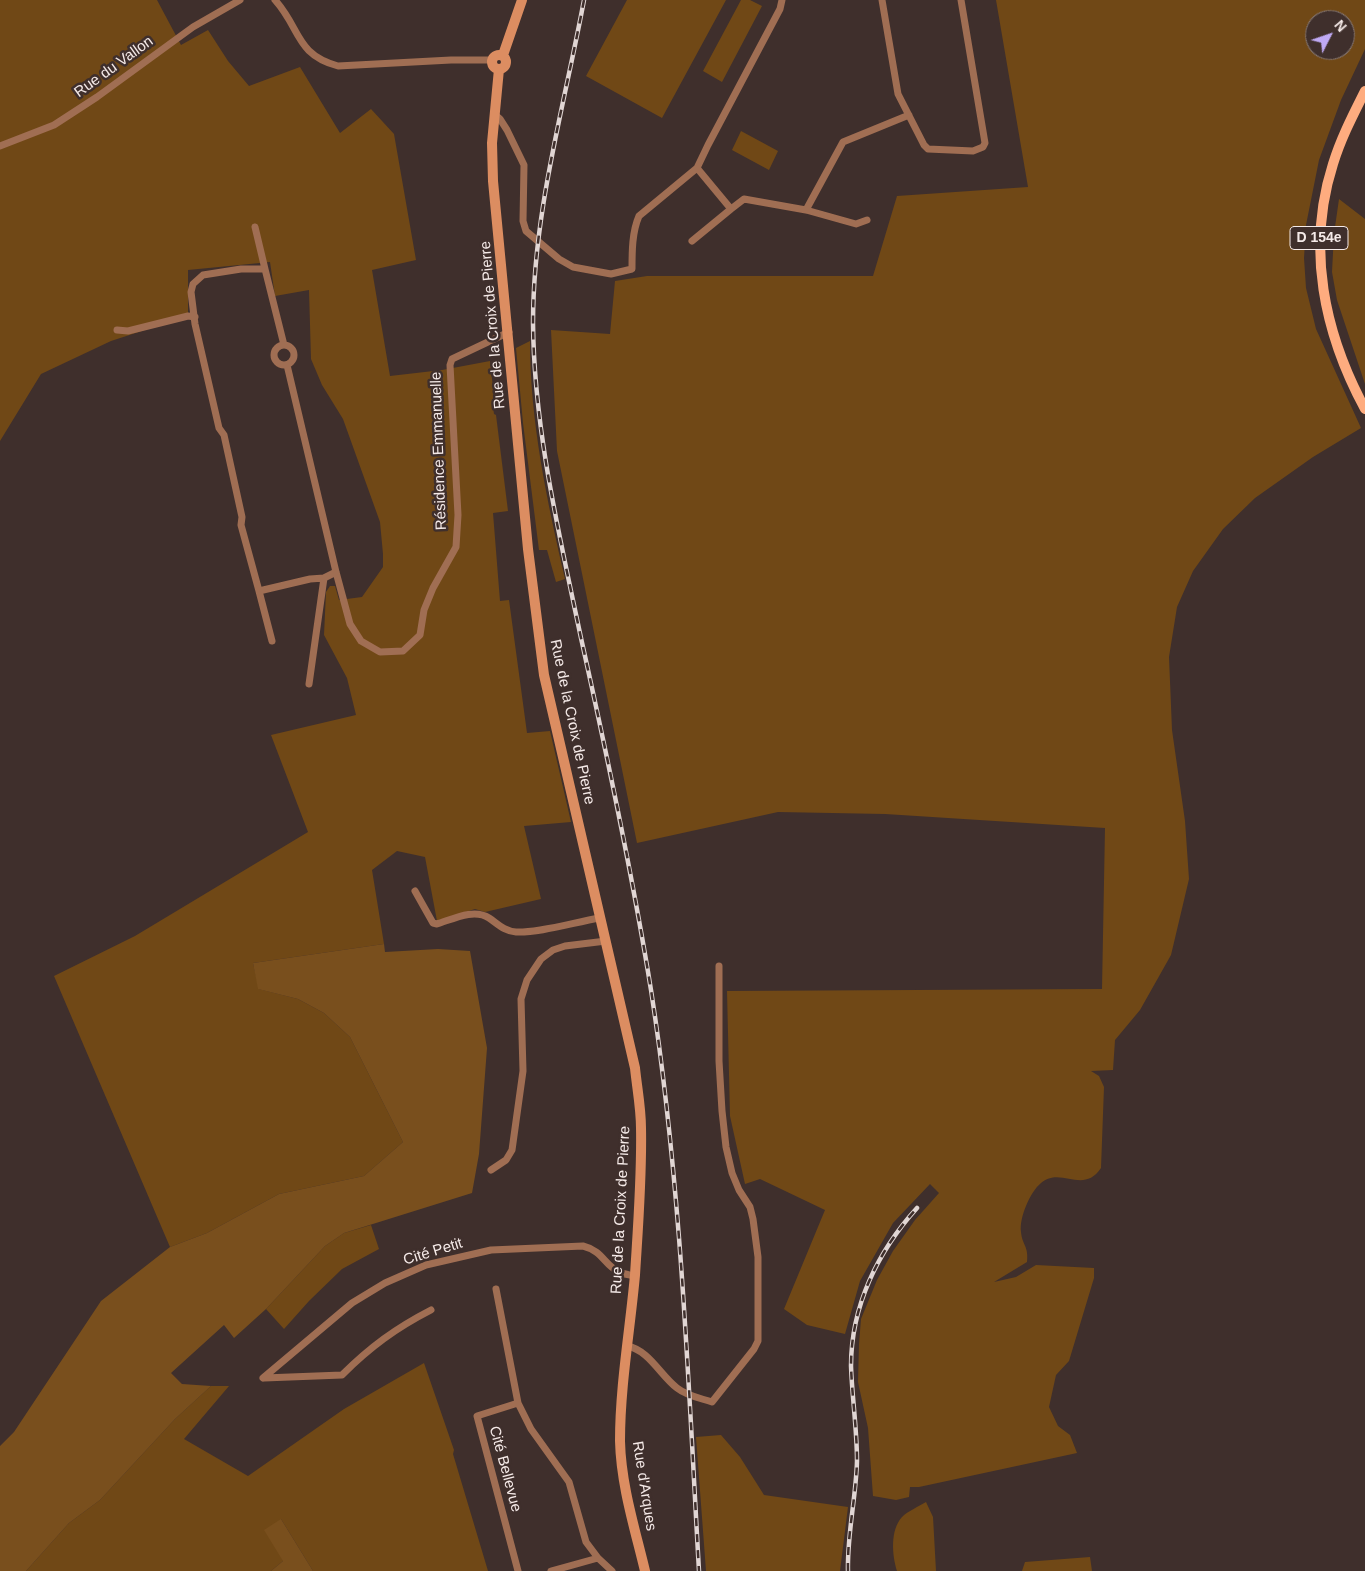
<!DOCTYPE html>
<meta charset="utf-8">
<style>
body{margin:0}
#map{position:relative;width:1365px;height:1571px;overflow:hidden;background:#3f2f2c;font-family:Helvetica,sans-serif}
canvas{display:block}
.north{position:absolute;left:1305px;top:10px;width:50px;height:50px;box-sizing:border-box;background:#3f2f2c;border:1px solid #887a77;border-radius:50%;rotate:49deg;font-size:14px;font-weight:700;line-height:20px;text-align:center;color:#f5eae8}
.north::after{content:'';display:block;margin:auto;width:18px;height:22px;background:#bfa9f4;clip-path:polygon(50% 0,100% 100%,50% 72%,0 100%)}
</style>
<div id="map">
<canvas width="1365" height="1571"></canvas>
<div class="north">N</div>
</div>
<script>
const ctx = document.querySelector('canvas').getContext('2d');
ctx.lineJoin = 'round';
function fill(path, color) {
  ctx.fillStyle = color;
  ctx.fill(path, 'evenodd');
}
function trace(path, color, width, dash) {
  ctx.strokeStyle = color;
  ctx.lineWidth = width;
  ctx.lineCap = dash ? 'butt' : 'round';
  ctx.setLineDash(dash || []);
  ctx.stroke(path);
}
function label(font, color, halo, rows, align = 'center') {
  ctx.font = font + ' Helvetica,sans-serif';
  ctx.lineWidth = 5;
  ctx.setLineDash([]);
  ctx.textBaseline = 'middle';
  ctx.strokeStyle = halo;
  ctx.fillStyle = color;
  for (const [text, x, y, turn = 0] of rows) {
    ctx.save();
    ctx.translate(x, y);
    ctx.rotate((+turn || 0) * Math.PI / 180);
    ctx.textAlign = isNaN(turn) ? turn : align;
    if (halo) ctx.strokeText(text, 0, 0);
    ctx.fillText(text, 0, 0);
    ctx.restore();
  }
}
const green = new Path2D(`
 M0,0H157L181,45L208,30L228,61L249,86L300,67L340,133L371,109L394,134L416,260L372,270L390,376L442,370L490,361L495,405L493,407L494,414L496,415L508,511L493,513L500,601L509,600L527,733L550,731L571,822L524,826L541,899L485,912L475,909L437,921L425,857L397,851L372,870L384,944L253,963L259,989L298,999L324,1013L350,1037L403,1142L364,1176L279,1194L207,1233L170,1247L54,976L135,936L308,832L271,735L356,715L347,678L324,635L326,592L330,586H335L339,600L362,597L383,567V554L380,522L343,419L322,385L311,359L309,290L275,296L270,262L188,270V316L111,341L41,374L0,441Z
 M627,0H726L662,118L586,76Z
 M741,0H750L762,6L722,82L703,71Z
 M996,0H1365V49L1341,100L1319,160L1306,225L1304,258L1306,288L1316,329L1361,428L1313,457L1255,498L1223,529L1193,571L1177,607L1169,657L1172,730L1185,821L1189,879L1171,955L1140,1010L1115,1040L1113,1070L1091,1071L1099,1076L1104,1087L1101,1168C1083,1195 1061,1166 1041,1183C1030,1192 1019,1218 1021,1232C1022,1245 1029,1246 1027,1262L994,1282L1016,1277L1036,1265L1094,1268V1278L1069,1361L1056,1375L1049,1407L1058,1426L1070,1435L1077,1453L919,1487H910L909,1497L896,1500L873,1496L868,1428L858,1382L859,1344L861,1319L877,1280L893,1251L915,1220L939,1193L930,1184L893,1223L860,1281L845,1334L807,1325L784,1309L825,1210L760,1179L745,1184L730,1116L727,991L1102,989L1105,828L885,814L778,812L637,843L557,451L551,330L610,334L615,281L647,276H873L897,196L1028,187ZM1315,20H1345V50H1315Z
 M741,131L778,151L769,170L732,150Z
 M1339,199L1365,219V384L1337,300L1332,272L1334,234Z
 M530,341C530,422 547,501 565,579L556,582L547,550H539L523,423L516,348Z
 M371,1225L379,1249L342,1269L309,1301L284,1329L266,1309L325,1246L344,1233Z
 M424,1363L454,1450L453,1454L488,1571H313L281,1519L283,1561L271,1571H26L69,1523L100,1500L175,1419L211,1386H229L184,1439L248,1476L344,1409Z
 M721,1435L740,1457L764,1495L848,1507L840,1571H706L696,1437Z
 M926,1502L933,1517L936,1571H897C892,1555 890,1530 902,1517C908,1511 918,1507 926,1502Z
 M1090,1557L1092,1571H1022L1025,1562Z`);
const forest = new Path2D(`
 M384,944L385,952L438,949L470,951L487,1048L479,1154L472,1193L344,1233L325,1246L266,1309L234,1338L224,1325L171,1373L182,1384L211,1386L175,1419L100,1500L69,1523L26,1571H0V1446L14,1432L101,1301L170,1247L207,1233L279,1194L364,1176L403,1142L350,1037L324,1013L298,999L258,989L253,963Z
 M281,1519L313,1571H271L283,1561L264,1530Z`);
const minor = new Path2D(`
 M275,0C301,29 295,54 338,66L451,60H492
 M882,0L898,94L924,145L928,149L973,151L983,147L985,143L961,0
 M494,114L500,119L507,130L524,165L523,221L526,231L559,259L573,267L611,274L632,269C632,252 632,232 639,216L697,168L708,145L780,9L782,0
 M0,146L54,125L97,97L193,27L240,0
 M697,168L731,209L744,199L806,210L856,224L867,220
 M806,210L843,142L909,115
 M255,227L265,269
 M692,241L731,209
 M117,330L128,331L188,316L195,317
 M274 355a10 10 0 1 1 20 0a10 10 0 1 1-20 0Z
 M284,345L265,269H241L203,275L193,284L191,292L195,324L219,428L224,435L242,517L241,525L259,591L310,579L324,578
 M287,365L336,572L350,624L361,641L380,652L403,651L420,635L424,610L433,588L456,547L458,515L450,365L452,359L509,332
 M259,591L272,641
 M309,684L324,578L336,572
 M415,891L433,923L437,924C453,919 474,908 489,918C498,924 504,931 516,932C540,933 575,922 600,918
 M491,1170L506,1160L512,1150L523,1071L521,999L527,980L541,959L553,950L565,946L606,941
 M496,1289L518,1403L531,1429L569,1482L586,1542L598,1558L612,1571
 M627,1346C649,1350 660,1375 677,1388C687,1396 700,1398 712,1402L754,1349L758,1341V1257L753,1219L750,1207L739,1190L732,1173L726,1147L722,1111L719,1061V966
 M263,1378L352,1303L385,1283L426,1265L491,1250L583,1246C603,1251 604,1265 619,1272C623,1274 630,1275 634,1276
 M264,1378L342,1375C370,1347 396,1328 431,1310
 M518,1571L477,1416L518,1403
 M551,1571L598,1558`);
const secondary = new Path2D(`
 M492 62a7 7 0 1 1 14 0a7 7 0 1 1-14 0Z
 M503,55L522,0
 M499,69L492,143L493,181L528,549L544,675L635,1068C637,1088 641,1108 641,1128C642,1177 638,1226 635,1275C630,1330 620,1386 620,1441C621,1485 635,1529 645,1571`);
const primary = new Path2D(`
 M1365,91C1353,115 1341,138 1333,164C1306,248 1324,333 1365,409`);
const rail = new Path2D(`
 M584,0C564,107 533,213 533,323C534,430 559,533 581,638C607,755 632,872 651,990C681,1182 688,1377 699,1571
 M848,1571C847,1534 856,1498 857,1461C857,1429 852,1397 851,1366C851,1306 878,1251 917,1208`);
const shields = [
 [1319,238,58]
];
const shieldNames = [
 ["D 154e",1319,238]
];
const streetNames = [
 ["Rue du Vallon",114,67,-36],
 ["Rue de la Croix de Pierre",493,325,-95],
 ["Résidence Emmanuelle",439,451,-92],
 ["Rue de la Croix de Pierre",572,722,78],
 ["Rue de la Croix de Pierre",621,1210,-87],
 ["Cité Petit",433,1252,-17],
 ["Cité Bellevue",505,1469,75],
 ["Rue d'Arques",644,1486,81]
];
fill(green, '#704816');
fill(forest, '#794f1d');
trace(minor, '#a06e53', 7);
trace(secondary, '#dc8d61', 10);
trace(primary, '#feac7f', 10);
trace(rail, '#e1d6d4', 4.5);
trace(rail, '#3f2f2c', 2.5, [8]);
for (const [x, y, w] of shields) {
  const box = new Path2D();
  box.roundRect(x - w / 2, y - 11.5, w, 23, 4);
  ctx.fillStyle = '#3f2f2c';
  ctx.fill(box);
  trace(box, '#f5eae8', 1);
}
label('bold 14px', '#f5eae8', null, shieldNames);
label('15px', '#f5eae8', '#3f2f2c', streetNames);
</script>
